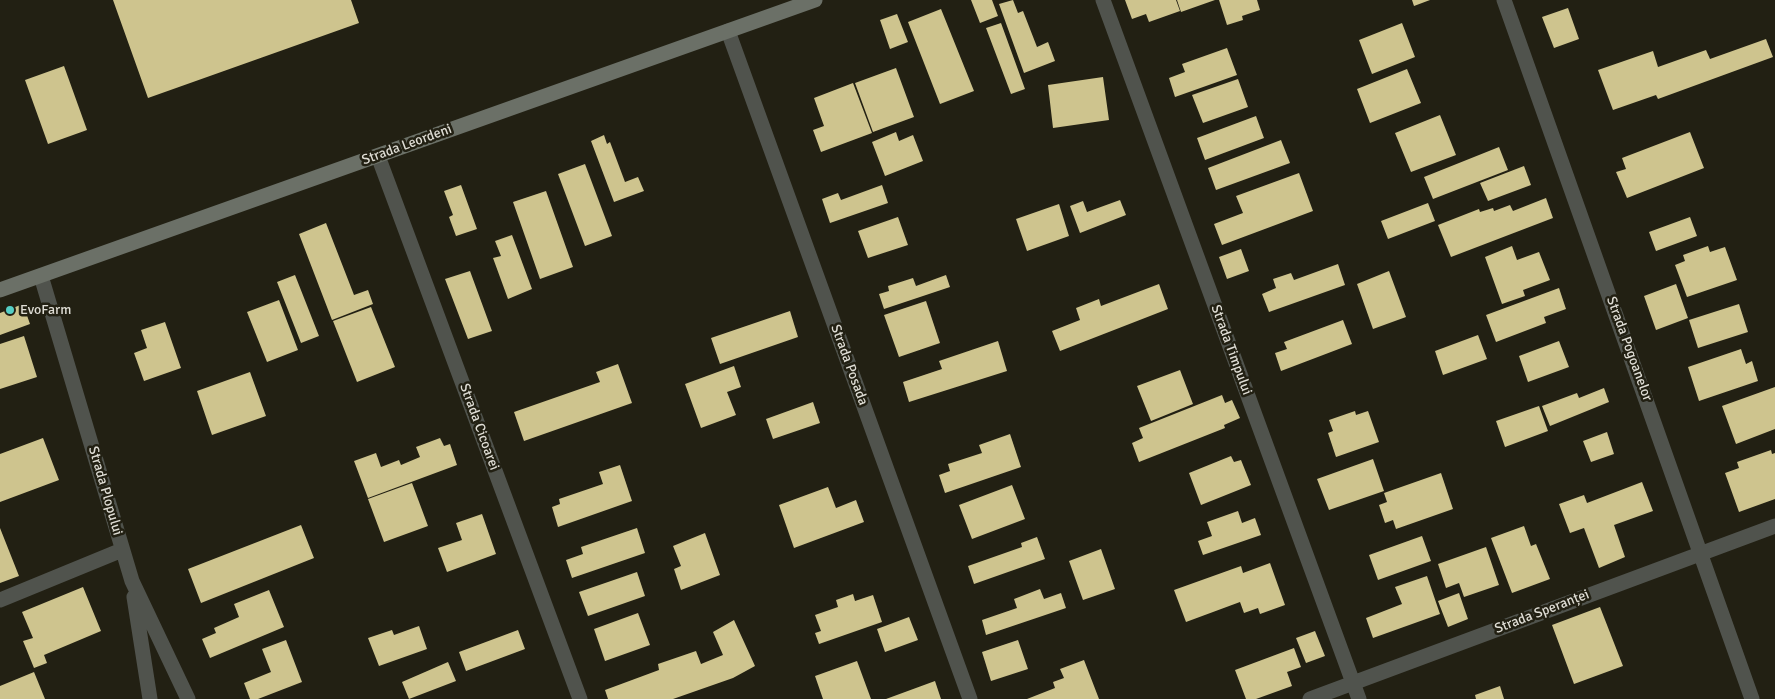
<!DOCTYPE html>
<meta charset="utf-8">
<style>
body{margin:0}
canvas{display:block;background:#222013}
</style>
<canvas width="1775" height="699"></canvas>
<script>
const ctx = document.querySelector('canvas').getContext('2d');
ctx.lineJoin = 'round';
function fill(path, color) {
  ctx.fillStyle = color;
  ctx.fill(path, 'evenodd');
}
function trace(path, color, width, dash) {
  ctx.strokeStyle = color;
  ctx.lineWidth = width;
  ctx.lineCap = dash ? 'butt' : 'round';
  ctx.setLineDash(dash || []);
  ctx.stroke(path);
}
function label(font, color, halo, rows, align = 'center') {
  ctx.font = font + ' Signika,sans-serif';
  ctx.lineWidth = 5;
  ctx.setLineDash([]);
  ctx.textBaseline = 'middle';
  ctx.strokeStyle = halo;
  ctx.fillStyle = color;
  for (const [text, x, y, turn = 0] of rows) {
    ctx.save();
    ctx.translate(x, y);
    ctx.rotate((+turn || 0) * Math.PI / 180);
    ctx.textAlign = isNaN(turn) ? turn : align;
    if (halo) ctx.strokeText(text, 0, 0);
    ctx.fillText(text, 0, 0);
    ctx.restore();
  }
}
const building = new Path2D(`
 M113,0H351L359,23L148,98Z
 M971,0H992L998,16L980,23Z
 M1013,0L1018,13L1023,11L1037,47L1048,42L1055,61L1024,73L999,4Z
 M1125,0H1176L1180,11L1149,22L1146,14L1132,19Z
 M1177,0H1215L1181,12Z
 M1219,0H1257L1260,10L1242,16L1243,20L1227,25Z
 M1412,0H1430L1414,6Z
 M1568,8L1579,39L1554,48L1542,17Z
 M941,9L974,91L940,104L908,22Z
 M897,14L908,42L890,49L880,20Z
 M1001,23L1025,89L1011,94L986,28Z
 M1402,23L1415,57L1372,74L1359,40Z
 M1766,39L1773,57L1658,99L1656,95L1613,110L1598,70L1653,51L1658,67L1706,50L1710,59Z
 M1227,48L1237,75L1175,97L1169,78L1185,72L1182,64Z
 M64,66L87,130L48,144L25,80Z
 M896,68L914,117L873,132L855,83Z
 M1407,69L1421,103L1370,123L1357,89Z
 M1103,77L1109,120L1053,128L1048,85Z
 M1238,79L1248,107L1203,123L1192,95Z
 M853,83L872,133L821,152L813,130L824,126L814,98Z
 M1440,115L1456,155L1411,172L1395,133Z
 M1256,116L1264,138L1205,160L1197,138Z
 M896,132L899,141L913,135L923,161L885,176L872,142Z
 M1690,132L1704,168L1627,198L1616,172L1626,169L1622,158Z
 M604,135L607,144L610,142L625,182L638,177L644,191L614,202L591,141Z
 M1281,140L1290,163L1216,190L1208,168Z
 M1499,147L1508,170L1433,199L1424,177Z
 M585,164L612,236L585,246L558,174Z
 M1524,166L1531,185L1488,201L1480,183Z
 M1299,173L1313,211L1222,245L1214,224L1243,213L1236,196Z
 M461,185L477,229L456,236L449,217L453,215L444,191Z
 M882,185L888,203L830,223L822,199L838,193L841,200Z
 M546,191L573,267L540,279L513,202Z
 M1546,198L1553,218L1451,257L1438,225L1479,209L1480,212L1493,208L1494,211L1510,205L1513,211Z
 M1120,200L1126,215L1080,233L1070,206L1083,201L1087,212Z
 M1428,203L1435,221L1388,239L1381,221Z
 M1059,204L1069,236L1027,251L1016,219Z
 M898,217L908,245L868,258L858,231Z
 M1690,217L1697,236L1656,251L1649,232Z
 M326,223L354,295L368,290L373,304L332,320L299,234Z
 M512,235L532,289L508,299L493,258L501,256L495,241Z
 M1512,246L1517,260L1539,252L1550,280L1523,290L1525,296L1502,304L1485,257Z
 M1708,246L1710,252L1725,247L1737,280L1687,297L1675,265L1685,261L1683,255Z
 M1241,249L1249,271L1227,279L1219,257Z
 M1338,264L1345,285L1269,312L1262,294L1276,288L1273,279L1291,273L1294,280Z
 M470,271L492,331L468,339L445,279Z
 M1389,271L1406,317L1373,329L1357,284Z
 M295,275L319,336L301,343L277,282Z
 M946,275L950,287L884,309L879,294L889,291L888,286L913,278L916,286Z
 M1159,284L1168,309L1060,351L1052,331L1080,320L1076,308L1099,299L1101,306Z
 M1676,284L1688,318L1656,330L1644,296Z
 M1559,288L1566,309L1544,317L1546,323L1496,342L1486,315Z
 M279,300L298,350L267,362L247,312Z
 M926,301L940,343L899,357L884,315Z
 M23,304L30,324L0,335V313Z
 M1739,304L1748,332L1698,348L1689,320Z
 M371,307L395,367L357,382L333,321Z
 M790,311L798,337L720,364L711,338Z
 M1343,320L1352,344L1281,371L1275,353L1287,349L1284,342Z
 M165,322L181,368L144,381L134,353L147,348L141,330Z
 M1478,335L1487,359L1443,375L1435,351Z
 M24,336L37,377L0,389V344Z
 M998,341L1007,371L909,402L903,382L942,369L939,361Z
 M1559,341L1569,367L1528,382L1519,356Z
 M1741,349L1746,364L1752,361L1758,381L1699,401L1688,367Z
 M618,364L632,403L524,441L514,412L600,382L596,372Z
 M734,366L741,387L727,392L736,415L701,428L685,384Z
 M1180,370L1193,404L1151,421L1137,386Z
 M250,372L266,416L212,435L197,391Z
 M1775,387V429L1736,444L1722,406Z
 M1604,388L1609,402L1550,426L1542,406L1577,393L1579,398Z
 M1222,395L1225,403L1232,400L1240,418L1224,425L1225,428L1139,462L1132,443L1143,438L1139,428Z
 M813,402L820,423L773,439L766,419Z
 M1539,406L1548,431L1505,447L1496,421Z
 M1355,411L1356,415L1368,411L1379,442L1336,457L1328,433L1333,431L1329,420Z
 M1607,432L1614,454L1591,462L1583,441Z
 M1010,434L1021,467L945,493L939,475L950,471L948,464L982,453L979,445Z
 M43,438L59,480L0,502V454Z
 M440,438L444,446L450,444L457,465L368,498L354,461L376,453L381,467L399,460L401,465L420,457L416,447Z
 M1771,450L1772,454L1775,453V499L1739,512L1725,473L1739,468L1737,462Z
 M1231,456L1234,462L1241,460L1251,485L1201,505L1189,473Z
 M1373,459L1384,491L1329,510L1317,479Z
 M620,465L632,501L558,527L552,507L560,504L559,499L603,484L599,472Z
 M1441,473L1453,509L1396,529L1393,520L1385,523L1379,505L1387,502L1384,493Z
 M1642,482L1653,511L1614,525L1625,557L1599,568L1584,528L1570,533L1559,504L1584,495L1587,503Z
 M412,483L428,526L384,542L368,499Z
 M1012,485L1025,519L972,539L959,505Z
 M828,487L836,508L856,500L864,522L794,548L779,505Z
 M1238,511L1242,523L1255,518L1261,535L1203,555L1198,541L1212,536L1207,522Z
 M482,514L496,554L447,572L438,548L462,540L456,523Z
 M301,525L314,558L201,603L188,569Z
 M1524,526L1531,546L1536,544L1550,579L1512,593L1491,538Z
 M0,528L19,576L0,583Z
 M637,528L645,553L572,578L566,560L583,554L581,547Z
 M705,533L720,575L681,590L674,569L681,566L673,546Z
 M1422,536L1431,561L1378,580L1369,555Z
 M1037,537L1045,559L974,584L968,566L1022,547L1021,543Z
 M1486,547L1499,585L1464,597L1459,583L1446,588L1438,564Z
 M1101,549L1115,589L1083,600L1069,561Z
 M1270,563L1285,605L1260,614L1258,608L1244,613L1240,602L1186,622L1174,590L1241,566L1243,573Z
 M637,572L645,596L588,616L579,592Z
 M1427,576L1440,614L1373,638L1366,618L1402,604L1395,587Z
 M83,587L101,631L44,655L47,663L34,668L23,641L33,638L22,612Z
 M1040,589L1044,599L1061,593L1066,608L986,635L982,620L1017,608L1014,599Z
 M269,590L284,627L210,658L202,639L216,633L214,628L239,617L234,604Z
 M1459,593L1468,619L1448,627L1438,601Z
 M853,594L855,601L873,595L882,622L819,644L815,633L821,631L815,615L838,607L836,600Z
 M1600,607L1623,666L1574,684L1552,625Z
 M638,613L650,645L605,661L594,629Z
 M909,617L918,640L885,652L877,629Z
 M734,620L755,666L733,678L673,699H608L605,690L659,670L658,664L696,651L701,664L723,655L713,632Z
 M419,626L427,649L379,666L368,638L392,630L394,635Z
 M518,630L525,649L466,671L459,652Z
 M1315,631L1325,656L1306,663L1296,638Z
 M286,640L302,682L258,699H250L244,683L271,672L262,649Z
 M1018,640L1028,669L991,681L982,652Z
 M1294,648L1301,667L1287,672L1292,686L1256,699H1246L1235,670Z
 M1084,660L1099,699H1027L1055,688L1053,682L1064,678L1060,669Z
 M857,661L871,699H823L815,676Z
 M448,662L456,681L409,699L402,682Z
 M34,672L45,699H0V686Z
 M935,681L941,699H886Z
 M1500,686L1504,699H1476L1475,695Z`);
const street = new Path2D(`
 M1103,0L1359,699
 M1504,0L1752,699
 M728,31L970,699
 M378,156L580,699
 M41,276L132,581L188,699
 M134,597L150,699
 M0,600L122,550
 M1310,699L1775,526`);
const secondary = new Path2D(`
 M0,290L815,0`);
const markers = [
 [10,310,5,"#55cec5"]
];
const streetNames = [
 ["Strada Leordeni",407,145,-20],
 ["Strada Pogoanelor",1629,349,70],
 ["Strada Timpului",1231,350,70],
 ["Strada Posada",849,365,70],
 ["Strada Cicoarei",479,427,70],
 ["Strada Plopului",105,491,74],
 ["Strada Speranței",1542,612,-21]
];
const poiNames = [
 ["EvoFarm",20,310]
];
fill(building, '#cec48e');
trace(street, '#50534d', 15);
trace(secondary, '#6b7067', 15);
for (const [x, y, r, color] of markers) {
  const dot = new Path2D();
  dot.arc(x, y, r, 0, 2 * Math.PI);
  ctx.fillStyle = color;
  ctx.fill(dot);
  trace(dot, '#222013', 2);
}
label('14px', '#dfddd5', '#222013', streetNames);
label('14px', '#dfddd5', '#222013', poiNames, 'left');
</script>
